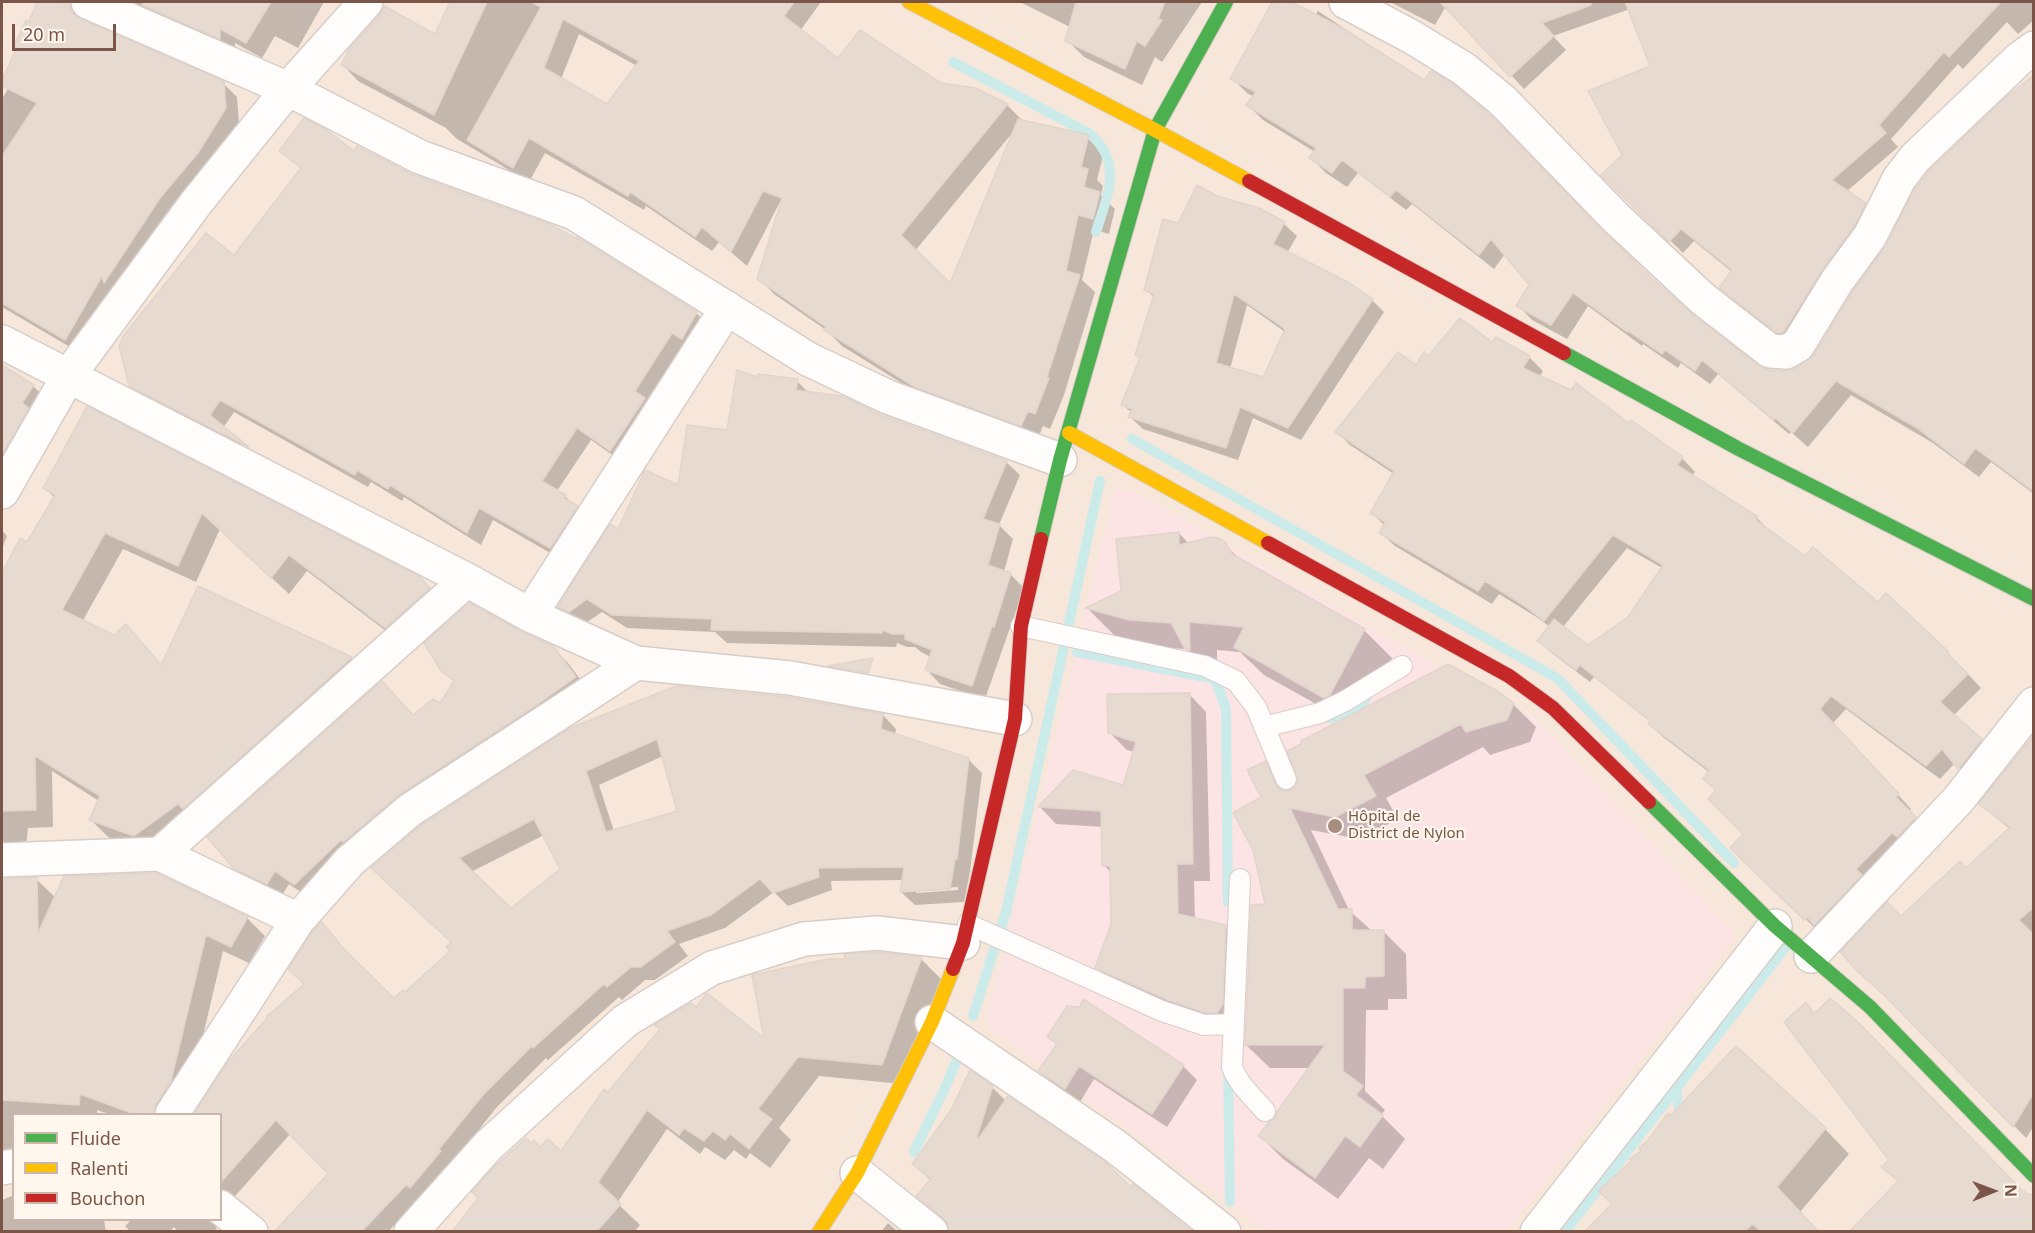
<!DOCTYPE html>
<meta charset="utf-8">
<style>
body{margin:0}
#map{position:relative;width:2035px;height:1233px;overflow:hidden;background:#f9f2eb;font-family:"Noto Sans",sans-serif}
canvas{display:block}
.frame{position:absolute;inset:0;border:3px solid #7b5547;pointer-events:none}
.legend{position:absolute;left:12px;top:1113px;width:210px;height:108px;box-sizing:border-box;background:#fff7ed;border:2px solid #cab6ab;margin:0;padding:8px 10px;list-style:none;font-size:18px;color:#7b5547}
.legend li{display:flex;align-items:center;gap:12px;height:30px}
.legend b{width:30px;border:2px solid #cab6ab}
.north{position:absolute;left:1963px;top:1161px;width:60px;height:60px;-webkit-text-stroke:4px #fff7ed;paint-order:stroke;rotate:89deg;font-size:16px;font-weight:700;line-height:24px;text-align:center;color:#7b5547}
.north::after{content:'';display:block;margin:auto;width:21px;height:27px;background:#7b5547;clip-path:polygon(50% 0,100% 100%,50% 72%,0 100%)}
.scale{position:absolute;left:12px;top:24px;width:104px;height:27px;box-sizing:border-box;border:3px solid #7b5547;border-top:0;padding-left:8px;font-size:18px;line-height:21px;white-space:nowrap;color:#7b5547;-webkit-text-stroke:4px #fff7ed;paint-order:stroke}
</style>
<div id="map">
<canvas width="2035" height="1233"></canvas>
<div class="frame"></div>
<ul class="legend">
<li><b style="height:8px;background:#4caf50"></b>Fluide</li>
<li><b style="height:8px;background:#ffc107"></b>Ralenti</li>
<li><b style="height:8px;background:#c62828"></b>Bouchon</li>
</ul>
<div class="north">N</div>
<div class="scale">20 m</div>
</div>
<script>
const ctx = document.querySelector('canvas').getContext('2d');
ctx.lineJoin = 'round';
function fill(path, color) {
  ctx.fillStyle = color;
  ctx.fill(path, 'evenodd');
}
function trace(path, color, width, dash) {
  ctx.strokeStyle = color;
  ctx.lineWidth = width;
  ctx.lineCap = dash ? 'butt' : 'round';
  ctx.setLineDash(dash || []);
  ctx.stroke(path);
}
function label(font, color, halo, rows, align = 'center') {
  ctx.font = font + ' "Noto Sans",sans-serif';
  ctx.lineWidth = 4.5;
  ctx.setLineDash([]);
  ctx.textBaseline = 'middle';
  ctx.strokeStyle = halo;
  ctx.fillStyle = color;
  for (const [text, x, y, turn = 0] of rows) {
    ctx.save();
    ctx.translate(x, y);
    ctx.rotate((+turn || 0) * Math.PI / 180);
    ctx.textAlign = isNaN(turn) ? turn : align;
    if (halo) ctx.strokeText(text, 0, 0);
    ctx.fillText(text, 0, 0);
    ctx.restore();
  }
}
const residential = new Path2D(`
 M2,2H2033V1231L2,1232ZM14,1114H220V1220H14Z`);
const medical = new Path2D(`
 M1115,487L1130,493L1135,492L1515,711L1533,715L1736,936L1507,1231H1266L986,1025Z`);
const shadow = new Path2D(`
 M59,2L69,6L84,21L223,83L237,97L239,123L80,353L2,307V99Z
 M132,2H324L298,48L275,36L262,58L235,43V53L144,14Z
 M452,2H743L752,7L756,2H821L800,31L838,61L941,85L974,89L1007,105L1023,121L1088,137L1104,152L1097,180L1103,186L1101,195L1115,209L1109,234L1094,230L1082,280L1095,292L1064,395L1050,429L1043,426L1037,441L932,402L842,346L826,330L774,294L759,278L783,201L781,200L747,266L719,242L712,251L646,206L644,210L545,153L529,182L457,139L446,128L358,81L343,65L435,36ZM579,34L637,66L608,106L561,79ZM1013,132L951,286L915,251Z
 M1020,2H1202L1162,62L1155,57L1142,85L1084,57L1067,40L1070,27Z
 M1273,2H1292L1316,14L1318,11L1425,82L1691,315L1758,367L1769,371L1785,372L1795,370L1815,356L2034,77V494L1991,462L1979,477L1933,443L1851,395L1808,447L1791,432L1789,434L1718,374L1710,384L1681,363L1678,368L1643,344L1642,346L1588,306L1567,339L1532,320L1518,305L1530,285L1505,254L1494,269L1412,204L1406,210L1358,173L1347,187L1326,173L1311,158L1315,152L1263,120L1248,105L1254,97L1247,93L1232,78Z
 M1390,2H2034V20L2018,34L2007,22L1963,69L1958,64L1891,139L1898,147L1846,192L1865,205L1878,218L1791,345L1734,301L1721,288L1732,272L1694,241L1683,253L1603,175L1624,155L1652,67L1630,9L1553,36L1566,50L1524,89L1446,6L1435,25Z
 M281,150L354,153L578,239L696,313L710,326L624,463L591,440L557,491L565,496L590,520L564,561L493,520L481,545L404,497L402,501L371,482L368,487L234,412L223,428L255,456L144,399L130,385L234,257L302,169Z
 M1217,197L1284,224L1297,236L1287,253L1372,300L1384,312L1301,440L1253,418L1238,460L1143,429L1130,417L1132,413L1123,405L1141,359L1137,355L1155,298L1146,290L1179,225ZM1247,305L1285,332L1264,379L1230,369Z
 M1496,339L1530,358L1543,371L1539,377L1630,425L1682,458L1695,472L1692,476L1757,518L1771,532L1806,558L1878,604L1886,595L1947,652L1981,688L1953,716L1995,754L1973,782L1955,763L1940,779L1846,709L1833,723L1911,809L1909,812L1929,832L1819,932L1732,848L1746,834L1717,791L1709,772L1663,737L1650,724L1651,722L1594,677L1590,682L1553,654L1539,641L1550,627L1538,618L1499,594L1492,604L1395,546L1381,533L1385,526L1372,513L1394,474L1350,445L1337,432L1429,358L1493,345ZM1627,548L1662,568L1629,618L1588,646L1563,627Z
 M2,366L33,386L50,402L2,494Z
 M759,379L797,381L810,394L881,416L1006,462L1020,475L999,525L1013,539L1004,572L1010,574L1024,588L985,699L940,684L927,670L931,657L921,652L915,647H907L897,643L896,647L727,643L715,632L627,628L602,612L583,625L573,620L559,607L619,531L679,487L728,432Z
 M87,408L418,578L446,606L403,644L307,571L289,594L220,529L196,582L123,549L82,622L114,637L126,627L162,666L199,588L351,659L368,676L152,853L108,837L91,820L99,801L52,771L53,827L28,828L25,858L2,872V576L21,540L28,544L55,498L45,488Z
 M2,530L7,536L2,549Z
 M1179,533L1189,544H1224L1243,562L1364,630L1392,658L1365,710L1513,704L1536,727L1530,742L1490,755L1483,747L1386,798L1398,819L1359,839L1311,830L1349,910L1372,931H1383L1406,954L1407,999H1388V1010H1366L1365,1091L1385,1110L1381,1115L1405,1139L1383,1169L1369,1158L1338,1199L1283,1159L1260,1136L1275,1121L1311,1068H1270L1246,1045L1267,906L1263,798L1265,763L1288,786L1291,792L1297,787L1345,720L1264,675L1240,652L1217,650V677H1214L1187,649L1158,648L1114,635L1087,608L1123,592Z
 M553,648L568,663L589,691L309,898L289,884L281,897L250,883L236,868L413,716L440,705L455,682L442,670Z
 M1189,694L1206,712L1210,881H1194L1195,920L1225,927L1243,944L1234,1029L1114,985L1097,967L1113,924L1111,873L1104,865L1103,827L1056,824L1040,807L1074,772L1124,787L1135,752L1127,750L1109,732Z
 M883,715L896,729L895,735L968,759L982,773L970,872L964,902L915,905L901,892L903,880L831,881L832,890L788,906L774,892L725,928L679,944L688,956L655,980H645L622,1000L619,997L548,1060L546,1058L496,1108L452,1164L388,1232H276L330,1174L291,1133L229,1203L220,1204V1114H196L230,1063L306,984L322,924L357,963L394,1000L405,994L452,951V942L387,881L571,730ZM663,756L679,812L614,831L599,785ZM544,835L562,870L511,910L471,872ZM958,887V890L916,893V890Z
 M2034,737V1126L2026,1138L1893,1001L1901,918L1967,870L2010,829L1980,804Z
 M156,874L247,918L265,936L249,963L223,951L188,1099L178,1114H109L97,1110V1114H14V1156L2,1159V880L36,879L56,898Z
 M921,959L941,979L902,1084L819,1076L779,1128L791,1140L770,1168L750,1153L746,1159L734,1150L725,1160L705,1147L700,1154L667,1129L617,1203L640,1225L634,1232H454L540,1149L561,1153L608,1094L766,1042Z
 M1049,1037L1183,1066L1197,1080L1167,1127L1094,1079L1080,1102L1055,1086L1040,1071L1058,1046Z
 M992,1087L1006,1101L1132,1189L950,1227L918,1196L931,1181L914,1164Z
 M1670,1118L1825,1129L1849,1154L1800,1212L1818,1232H1586L1614,1205L1643,1151Z
 M14,1195V1220H104L106,1232H2V1200Z
 M131,1220H215L216,1228L218,1232H178L174,1227L169,1232H131L125,1226Z
 M888,1223L898,1232H881Z`);
const stream = new Path2D(`
 M953,62L1090,134C1124,163 1107,196 1096,232
 M1132,439L1557,678L1734,863
 M1077,652L1215,679L1226,709L1228,902
 M1318,718H1332L1362,705L1371,689
 M973,1016L1006,912L1100,481
 M1228,1069L1230,1202
 M1676,1087L1680,1115L1683,1118
 M914,1152L945,1088L958,1057
 M1565,1232L1789,943`);
const building = new Path2D(`
 M37,2H63L70,5L73,14L81,19L224,81L226,108L198,153L160,198L104,283L102,276L65,340L2,303V156L37,103L2,86V80L15,51L12,50L26,20L29,22Z
 M144,2H271L246,43L220,29V39L142,5Z
 M450,2H487L434,115L341,65L350,48L380,15L384,6L435,34Z
 M531,2H794L784,16L838,58L860,30L941,83L976,88L1008,104L901,235L950,283L1018,119L1089,135L1081,167L1088,169L1084,187L1100,192L1093,219L1078,215L1066,271L1080,275L1047,377L1049,378L1035,414L1028,411L1021,426L915,387L824,330L826,327L757,279L782,198L763,191L731,252L702,227L695,237L630,192L628,196L529,138L513,168L467,140L541,7ZM563,19L639,61L607,104L544,68Z
 M1076,2H1165L1158,19L1162,20L1145,46L1137,41L1125,69L1065,41Z
 M1272,2H1292L1342,28L1424,80L1431,71L1453,84L1490,115L1643,270L1692,314L1759,366L1769,370L1785,371L1795,368L1814,355L1853,291L1885,247L1915,189L1929,171L2006,97L2034,75V492L1975,448L1964,464L1917,428L1836,381L1793,433L1775,418L1774,420L1702,360L1695,371L1665,350L1662,354L1628,331L1627,332L1573,293L1551,325L1516,306L1529,285L1491,239L1479,255L1396,190L1390,197L1342,160L1332,173L1309,158L1316,148L1246,105L1256,92L1230,79Z
 M1440,2H1591V5L1542,23L1554,36L1510,77Z
 M1625,2H2001L1949,57L1944,52L1879,125L1886,133L1832,180L1866,203L1854,226L1822,270L1784,331L1781,333H1777L1719,288L1732,270L1681,229L1669,242L1601,175L1622,155L1588,91L1650,66Z
 M304,118L328,131L354,151L357,146L413,175L549,224L577,239V237L697,312L682,339L672,333L635,391L645,398L610,451L577,428L542,481L566,495L564,498L578,506L550,548L479,508L467,533L390,485L388,489L357,470L355,475L220,400L210,415L249,447L129,386L119,346L124,335L206,233L234,255L301,168L279,151Z
 M1197,185L1217,196L1259,208L1285,222L1273,244L1348,282L1373,299L1288,428L1240,407L1226,448L1128,417L1132,409L1121,405L1140,357L1135,355L1154,294L1144,290L1163,219L1178,223ZM1234,294L1285,329L1263,377L1216,363Z
 M1460,318L1492,342L1496,337L1530,356L1523,368L1571,390L1576,383L1629,423L1631,420L1683,457L1677,465L1758,517L1756,520L1805,556L1813,547L1878,602L1886,593L1948,651L1947,653L1968,674L1940,702L1982,739L1958,769L1942,749L1926,766L1831,696L1820,709L1899,794L1896,797L1916,817L1897,837L1892,833L1856,869L1862,875L1814,925L1807,917L1804,920L1730,848L1743,834L1708,799L1716,790L1703,779L1709,770L1648,724L1650,721L1580,665L1576,670L1537,641L1554,619L1588,645L1628,617L1663,565L1613,535L1544,621L1523,605L1485,581L1478,591L1379,533L1385,522L1370,513L1394,471L1335,432L1398,352L1416,365L1424,352L1428,356Z
 M2,365L34,385L22,403L29,408L2,455Z
 M737,370L757,377L758,374L798,379L796,390L842,396L881,415L1007,461L983,519L1000,524L988,565L1011,573L994,627L992,626L972,686L925,670L932,650L905,639V634H892L883,630L882,633L711,630L712,619L612,615L587,599L569,612L557,607L610,524L618,529L645,470L678,485L687,425L727,430Z
 M87,406L419,576L430,588L385,628L289,555L271,578L202,513L178,566L105,533L62,610L114,635L126,624L161,665L198,586L352,657L183,809L178,804L134,836L89,820L100,796L35,756L36,810L2,811V573L20,538L27,542L55,495L43,488Z
 M1179,532V545L1211,537L1219,538L1225,542L1232,554L1365,629L1330,695L1324,698L1234,647L1244,627L1189,622L1190,650L1185,649L1171,623L1129,620L1085,608L1121,591L1116,539Z
 M470,603L521,631L554,647L576,677L538,704L400,794L343,842L341,840L294,885L275,871L267,884L234,869L207,837L382,681L413,715L433,699L440,703L454,681L441,671L424,643Z
 M873,658L868,673L828,666Z
 M1448,664L1499,692L1514,703L1507,720L1466,732L1461,724L1364,775L1376,796L1335,817L1290,808L1338,909H1352V930H1384V976L1365,977V988H1343V1071L1363,1086L1356,1095L1383,1115L1360,1147L1345,1136L1315,1178L1258,1136L1269,1122L1273,1120L1277,1112L1325,1045H1245L1251,905L1265,904L1253,850L1233,813L1261,797L1247,770L1266,761L1278,788L1285,791L1291,790L1296,786L1298,780L1287,751L1301,744V741Z
 M676,686L787,697L883,714L881,729L969,758L957,859H955L950,889L900,892L904,867L818,868L819,877L773,893L760,879L711,915L667,931L675,942L641,967H631L607,987L604,984L533,1048L532,1046L483,1095L439,1149L441,1151L410,1188L406,1185L361,1232H274L328,1174L276,1120L220,1183V1114H194L228,1062L267,1018L266,1017L304,984L288,969L313,931L322,922L344,949L394,998L403,990L405,992L450,951L446,947L451,942L371,868L421,825L570,728ZM657,739L677,811L606,832L586,771ZM534,819L560,869L511,908L459,858Z
 M1190,693L1193,864H1177L1178,914L1226,925L1223,1004L1217,1013H1206L1168,1000L1095,968L1111,924L1110,866H1102L1101,811L1038,807L1073,770L1123,785L1136,742L1108,733L1107,694Z
 M2034,735V907L2019,920L2034,935V1092L2013,1127L1883,994L1857,971L1840,952L1887,902L1901,916L1960,861L1966,868L2010,827L1978,804Z
 M156,873L248,917L231,947L206,935L171,1081L156,1104L154,1114H134L80,1094L79,1105L2,1100V879L37,877L38,933L64,876Z
 M877,952L922,957L882,1065L798,1057L758,1109L772,1119L749,1149L730,1134L725,1140L713,1131L704,1141L684,1128L679,1135L647,1110L598,1182L621,1204L596,1232H452L478,1198L472,1192L494,1167L526,1138L531,1143L534,1140L540,1147L548,1139L561,1151L604,1089L608,1092L660,1029L654,1025L691,1003L696,1007L707,993L764,1038L752,975L828,959H845L844,954Z
 M1830,998L1857,1021L2021,1189L2028,1194H2034V1232H1849L1898,1181L1881,1167L1889,1160L1784,1022L1806,1002L1814,1014Z
 M1083,999L1184,1065L1152,1114L1079,1066L1065,1089L1038,1071L1057,1044L1047,1037L1067,1006L1080,1007Z
 M1736,1046L1826,1128L1777,1187L1819,1232H1762L1752,1224L1745,1232H1584L1612,1204L1598,1191L1631,1161L1629,1159L1641,1151L1639,1148L1648,1140L1668,1113L1670,1116Z
 M970,1070L993,1086L977,1137L979,1138L1008,1096L1104,1161L1131,1187L1133,1184L1193,1232H949L948,1225L943,1218L916,1196L931,1179L912,1164L951,1110Z`);
const lane = new Path2D(`
 M1021,626L1205,666L1236,681L1256,707L1286,779
 M1264,727L1320,713L1345,701L1402,666
 M1240,879L1232,1067C1238,1084 1253,1097 1265,1111
 M968,924L1162,1011L1204,1025L1234,1024`);
const street = new Path2D(`
 M88,2L288,89L420,157L574,213L808,359L888,397L1060,460
 M1346,2L1412,37L1464,69L1503,101L1615,217L1703,299L1770,351L1786,352L1798,345L1837,281L1870,236L1899,179L1915,158L2019,59L2034,48
 M2,342L467,580L530,615L636,663L790,678L1015,719
 M2,492L69,375L196,203L288,89L366,2
 M530,615L727,308
 M160,854L298,920
 M2,860L160,854L467,580
 M1811,956L1958,800L2034,704
 M932,1022L1115,1146L1224,1232
 M172,1114L298,920L350,861L410,810L636,663
 M2,1168L14,1166
 M857,1173L931,1232
 M220,1207L251,1232
 M411,1232L488,1146L625,1021L712,968L804,939L877,933L963,943
 M1537,1232L1775,926`);
const fast = new Path2D(`
 M1564,353L1739,449L2034,599
 M1041,539L1060,460L1155,130L1226,2
 M1649,802L1775,926L1870,1007L2034,1176`);
const slow = new Path2D(`
 M909,2L1155,130L1249,181
 M1069,433L1268,543
 M819,1232L857,1173L932,1022L953,969`);
const jam = new Path2D(`
 M1249,181L1564,353
 M1268,543L1509,676L1553,708L1649,802
 M953,969L963,943L1015,719L1021,626L1041,539`);
const markers = [
 [1335,826,8,"#a78c80"]
];
const poiNames = [
 ["Hôpital de",1348,817],
 ["District de Nylon",1348,834]
];
fill(residential, '#f6e7da');
fill(medical, '#fce3e4');
fill(shadow, '#0003');
trace(stream, '#cbebeb', 10);
fill(building, '#e6dad1');
trace(building, '#e3d4cc', 1.5);
trace(lane, '#d8cec8', 22);
trace(street, '#d8cec8', 36);
trace(fast, '#d9cdc7', 16);
trace(slow, '#d9cdc7', 16);
trace(jam, '#d9cdc7', 16);
trace(lane, '#fefdfc', 20);
trace(street, '#fefdfc', 33);
trace(fast, '#4caf50', 14);
trace(slow, '#ffc107', 14);
trace(jam, '#c62828', 14);
for (const [x, y, r, color] of markers) {
  const dot = new Path2D();
  dot.arc(x, y, r, 0, 2 * Math.PI);
  ctx.fillStyle = color;
  ctx.fill(dot);
  trace(dot, '#fff7ed', 2);
}
label('15px', '#7b5547', '#fff7ed', poiNames, 'left');
</script>
